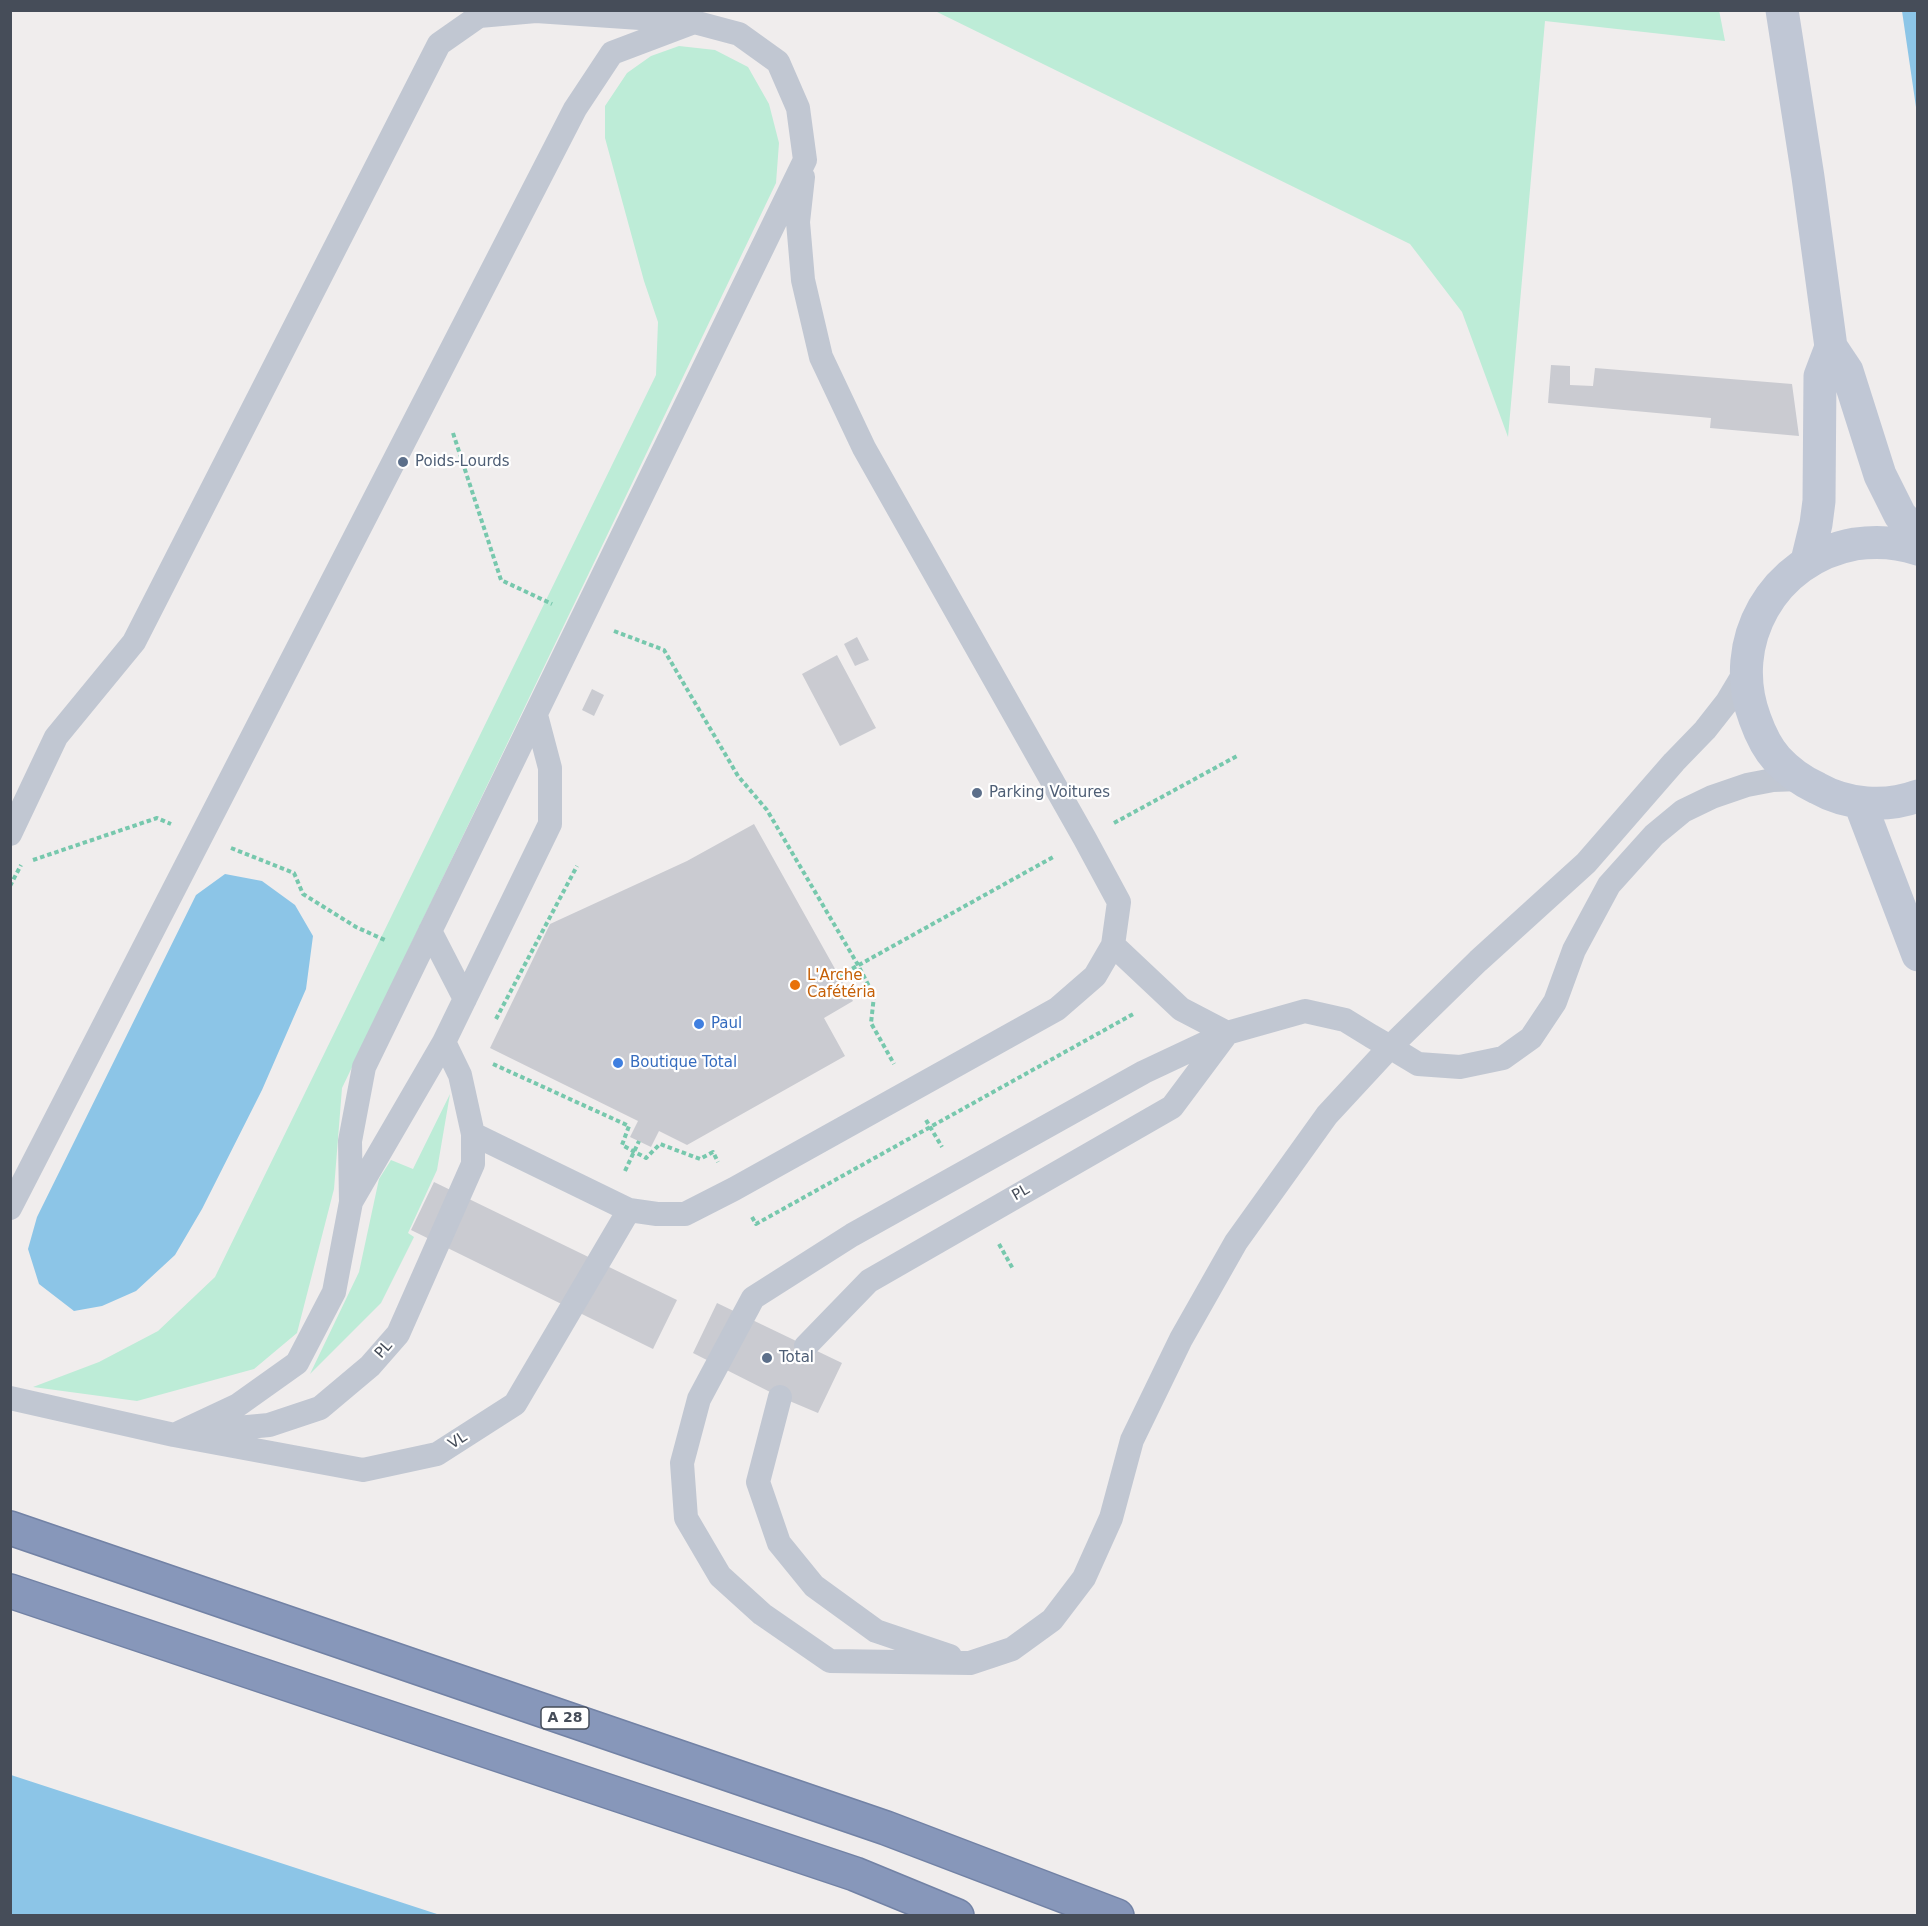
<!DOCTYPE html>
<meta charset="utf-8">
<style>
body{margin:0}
#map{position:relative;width:1928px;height:1926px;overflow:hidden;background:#f0eded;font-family:"DejaVu Sans",sans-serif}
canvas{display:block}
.frame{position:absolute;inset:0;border:12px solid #464d59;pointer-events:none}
</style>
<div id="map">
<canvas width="1928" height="1926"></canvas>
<div class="frame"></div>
</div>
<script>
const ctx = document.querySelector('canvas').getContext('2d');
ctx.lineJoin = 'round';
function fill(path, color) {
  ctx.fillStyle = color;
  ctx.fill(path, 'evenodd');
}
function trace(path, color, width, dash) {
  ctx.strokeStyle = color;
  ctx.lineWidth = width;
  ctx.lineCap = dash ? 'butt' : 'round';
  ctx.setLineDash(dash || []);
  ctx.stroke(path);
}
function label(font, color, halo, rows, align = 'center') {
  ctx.font = font + ' "DejaVu Sans",sans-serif';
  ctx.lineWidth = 4.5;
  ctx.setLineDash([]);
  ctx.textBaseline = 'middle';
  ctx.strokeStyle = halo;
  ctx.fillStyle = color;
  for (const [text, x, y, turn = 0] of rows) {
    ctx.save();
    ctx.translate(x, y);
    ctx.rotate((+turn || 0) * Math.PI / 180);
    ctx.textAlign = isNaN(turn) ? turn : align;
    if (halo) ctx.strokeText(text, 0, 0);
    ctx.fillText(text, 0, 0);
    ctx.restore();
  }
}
const green = new Path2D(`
 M1719,10L1725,41L1545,21L1508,437L1462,312L1410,244L935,11Z
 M679,46L715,50L748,67L769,104L779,143L776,183L342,1088L334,1189L297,1333L254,1369L137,1401L33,1387L99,1362L158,1331L215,1277L656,375L658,322L644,281L605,138V106L627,73L651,56Z
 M450,1094L437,1170L408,1233L414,1237L381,1303L310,1374L359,1272L379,1179L391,1160L413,1169Z`);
const water = new Path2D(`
 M1902,11H1917V114Z
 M225,874L262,881L295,905L313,936L306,989L262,1090L202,1209L175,1255L136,1291L102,1306L74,1311L39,1284L28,1249L37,1217L196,895Z
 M11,1775L440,1915H11Z`);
const building = new Path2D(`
 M1551,365L1570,366V385L1593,386L1595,368L1792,384L1799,436L1710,428L1711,418L1548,403Z
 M857,637L869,660L855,666L844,644Z
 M837,655L876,728L840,746L802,674Z
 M592,689L604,695L594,716L582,710Z
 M754,824L853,1001L824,1018L845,1056L687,1145L659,1131L651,1147L630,1137L638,1121L490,1048L550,924L687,861Z
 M434,1182L677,1300L653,1349L411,1230Z
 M717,1303L842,1363L818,1413L780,1397L693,1353Z`);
const path = new Path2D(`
 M453,433L501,580L552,604
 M614,631L664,650L738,776L767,810L858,965L874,996L871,1023L894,1064
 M1114,823L1237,756
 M231,848L294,873L303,894L356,927L387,941
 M33,860L157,818L171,824
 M10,886L21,865
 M839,976L1055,856
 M496,1019L577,866
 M493,1064L629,1126L622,1145L646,1158L660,1144L700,1159L713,1152L718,1162
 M926,1120L942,1147
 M625,1171L639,1141
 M752,1217L756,1224L1135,1013
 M999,1244L1013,1269`);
const lane = new Path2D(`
 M1745,672L1727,702L1705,730L1674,762L1586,863L1478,961L1390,1047L1327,1115L1236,1242L1181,1339L1132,1440L1111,1518L1084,1578L1052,1620L1012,1649L970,1663L830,1661L762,1614L720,1576L686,1518L682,1463L699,1399L753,1298L852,1235L1144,1072L1227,1033L1305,1011L1345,1020L1371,1036L1390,1047L1418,1064L1460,1067L1503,1058L1531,1038L1555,1002L1574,950L1609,885L1654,835L1683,811L1712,797L1747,785L1773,780L1800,779
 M10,834L56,737L134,642L439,44L479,16L536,11L685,21
 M430,931L465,999
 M1113,945L1181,1009L1227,1033
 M473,1134L629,1210L657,1214H685L734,1189L1057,1009L1095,976L1113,945L1119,902L1085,839L864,448L821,357L803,280L798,222L803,177
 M351,1202L444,1042
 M10,1208L575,109L612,53L694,22L739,34L778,62L798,108L805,160L364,1067L350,1141L351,1202L334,1292L297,1363L238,1405L174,1435
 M806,1346L869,1281L1172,1107L1225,1036
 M780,1397L758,1482L779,1543L814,1586L876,1631L950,1656
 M10,1398L174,1435L363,1470L437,1454L515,1404L629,1210
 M194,1432L269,1425L320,1408L370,1366L398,1334L473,1164V1134L460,1075L444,1042L550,824V768L536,715`);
const secondary = new Path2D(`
 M1782,10L1808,177L1831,347L1847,371L1880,475L1900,515L1918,534
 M1918,549C1897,542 1876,541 1855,544C1773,559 1726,642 1755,719C1760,733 1767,748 1777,759C1788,771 1802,781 1817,788C1847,805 1885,808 1918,796
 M1807,561L1816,524L1819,501L1820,376L1831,347
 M1860,803L1918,955`);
const highway = new Path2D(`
 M10,1528L886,1828L1117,1916
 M10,1591L855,1874L957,1916`);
const markers = [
 [403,462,6,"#5c6f8a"],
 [977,793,6,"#5c6f8a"],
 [795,985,6,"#e8710a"],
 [699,1024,6,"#3f7fe0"],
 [618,1063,6,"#3f7fe0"],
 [767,1358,6,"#5c6f8a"]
];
const shields = [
 [565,1718,48]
];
const shieldNames = [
 ["A 28",565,1718]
];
const serviceNames = [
 ["Poids-Lourds",415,462],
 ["Parking Voitures",989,793],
 ["Total",779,1358]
];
const foodNames = [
 ["L'Arche",807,976],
 ["Cafétéria",807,993]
];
const shopNames = [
 ["Paul",711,1024],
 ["Boutique Total",630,1063]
];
const streetNames = [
 ["PL",1021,1193,-30],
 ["PL",384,1350,-49],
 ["VL",458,1441,-33]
];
fill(green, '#bdecd7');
fill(water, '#8cc5e7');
fill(building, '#cacbd1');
trace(highway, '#7282a5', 36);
trace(path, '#77c8ad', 4, [4.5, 3]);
trace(lane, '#c1c7d2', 24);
trace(secondary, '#c0c7d5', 33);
trace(highway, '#8797ba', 33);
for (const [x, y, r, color] of markers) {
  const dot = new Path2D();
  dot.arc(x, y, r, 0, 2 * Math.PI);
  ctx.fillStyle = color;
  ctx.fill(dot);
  trace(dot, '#fff', 2);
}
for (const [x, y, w] of shields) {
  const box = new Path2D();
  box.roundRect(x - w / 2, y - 11, w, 22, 4.5);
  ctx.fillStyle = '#fff';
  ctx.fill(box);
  trace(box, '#464d59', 1.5);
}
label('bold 14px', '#464d59', null, shieldNames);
label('15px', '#4e5e75', '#fff', serviceNames, 'left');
label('15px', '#c56008', '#fff', foodNames, 'left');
label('15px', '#366cbe', '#fff', shopNames, 'left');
label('15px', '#464d59', '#fff', streetNames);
</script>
